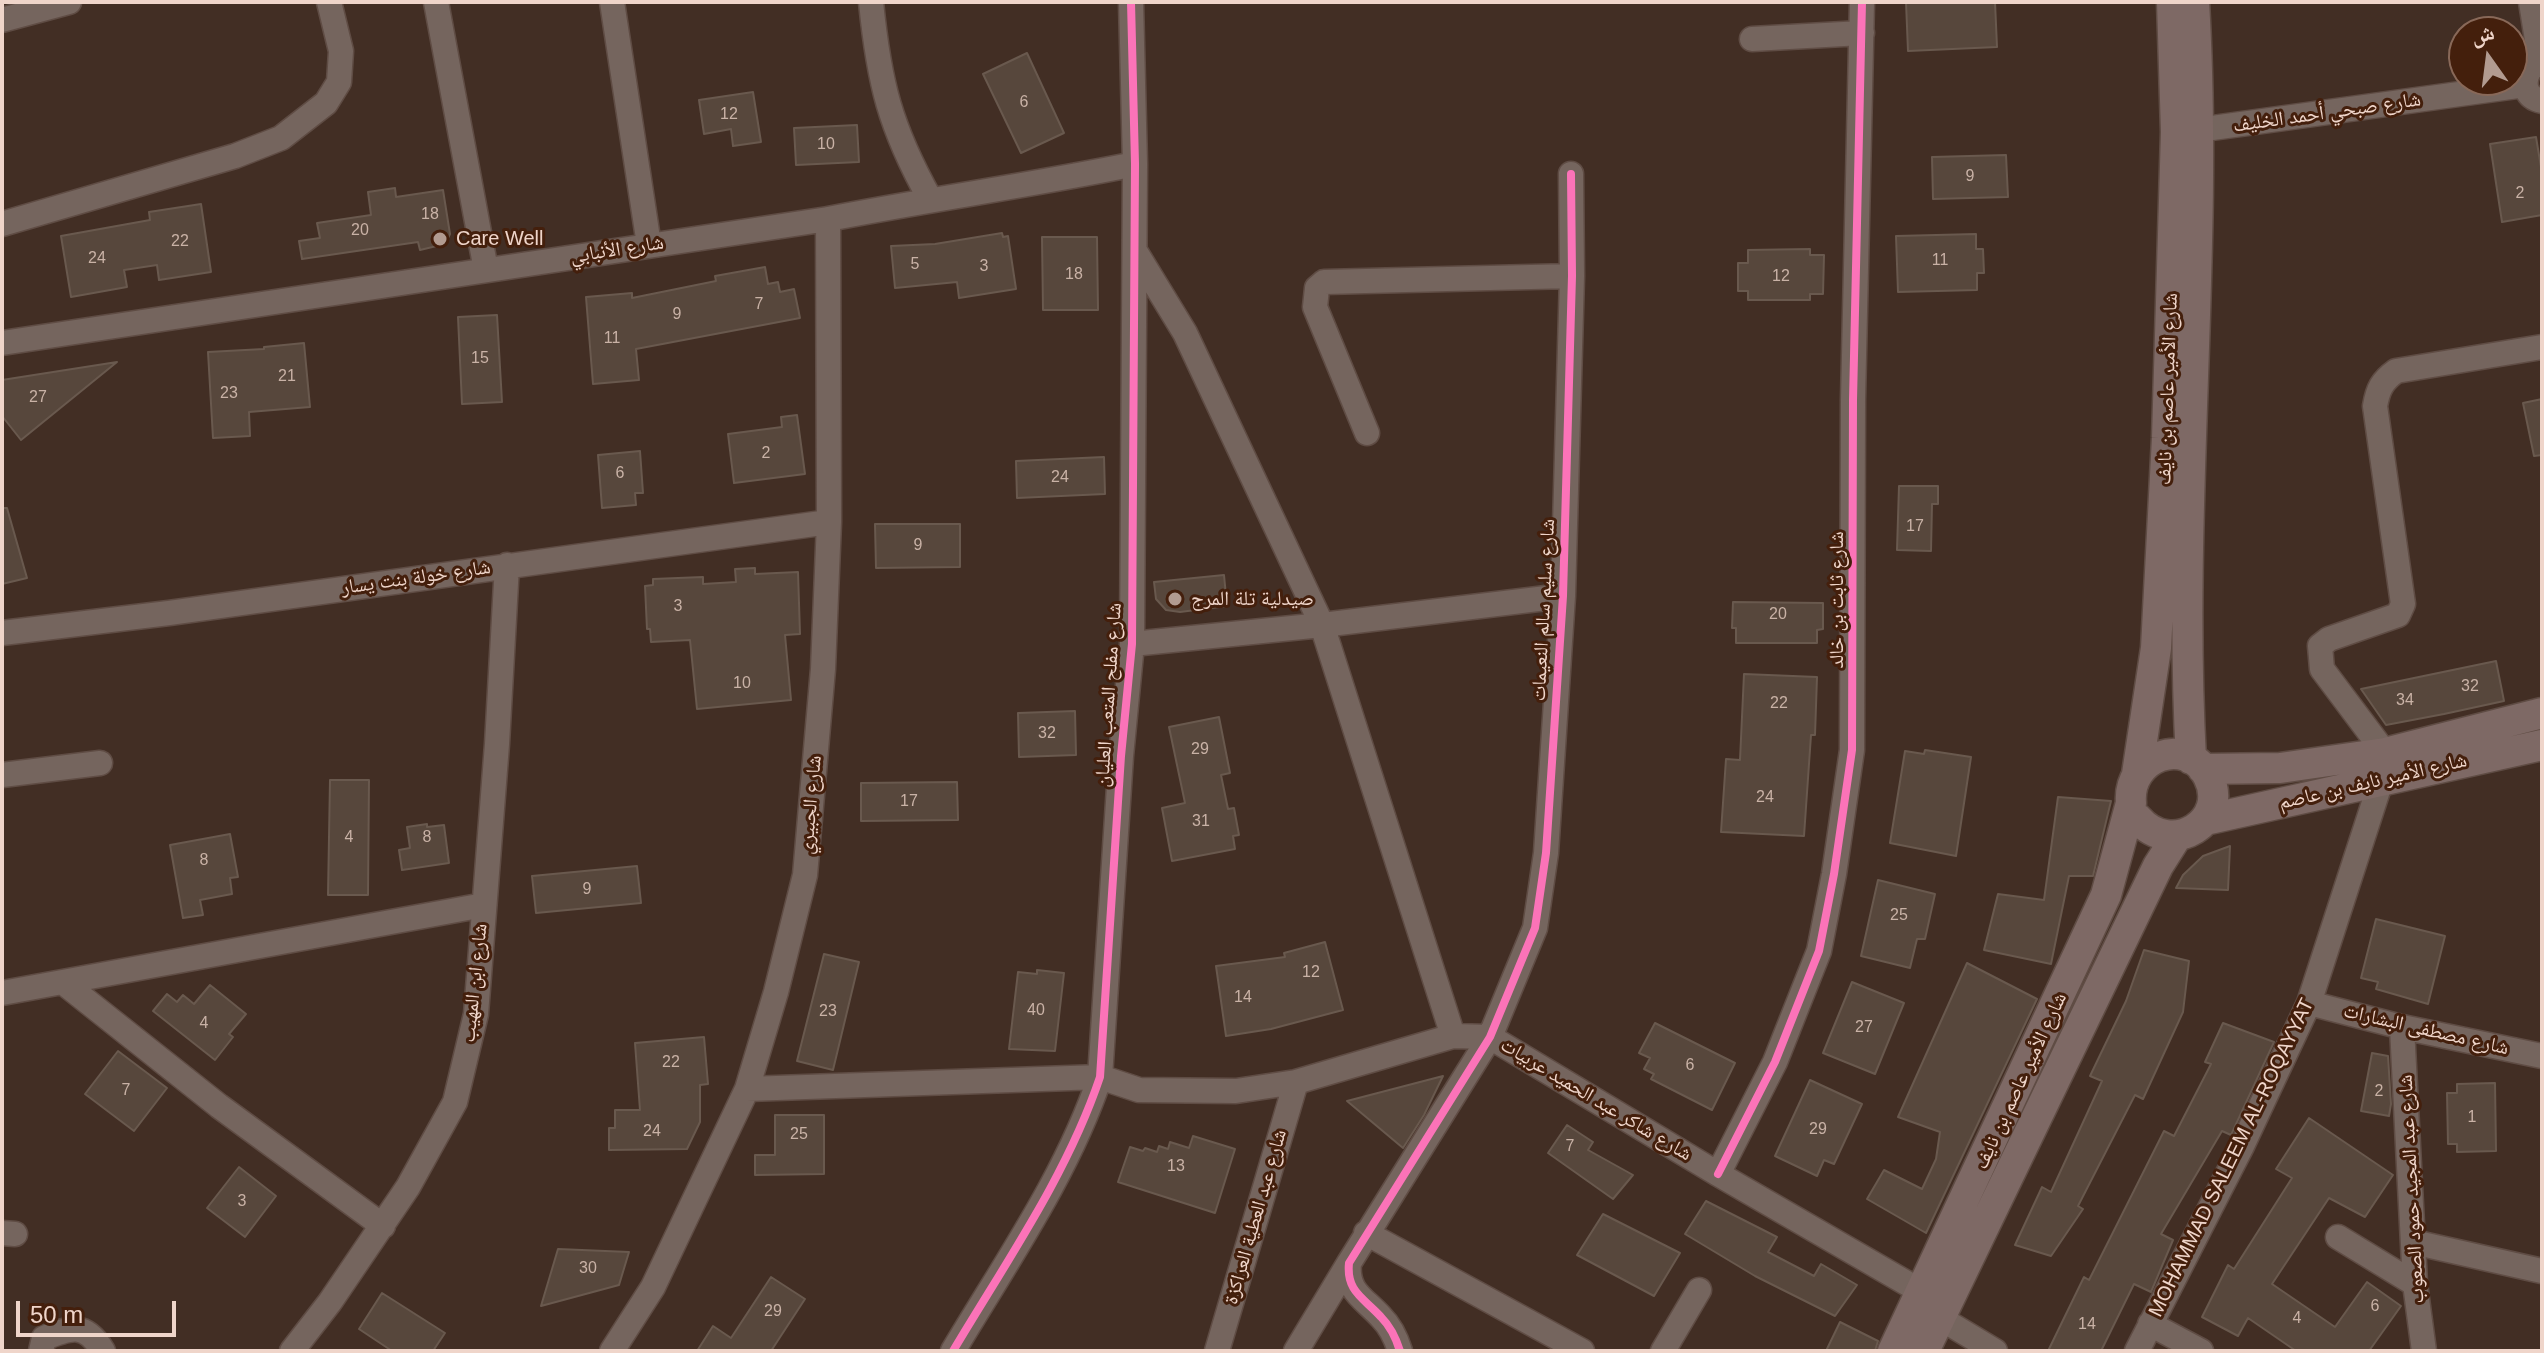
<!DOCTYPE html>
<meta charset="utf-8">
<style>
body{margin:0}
#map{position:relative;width:2544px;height:1353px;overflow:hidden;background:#422e24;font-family:Helvetica,"Noto Naskh Arabic",sans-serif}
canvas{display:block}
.frame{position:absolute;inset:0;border:4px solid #efd5ca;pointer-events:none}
.north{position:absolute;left:2448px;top:16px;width:80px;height:80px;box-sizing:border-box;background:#441f0c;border:2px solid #886858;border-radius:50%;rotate:346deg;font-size:22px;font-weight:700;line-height:32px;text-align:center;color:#efd5ca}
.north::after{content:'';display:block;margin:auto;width:28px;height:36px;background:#b29b90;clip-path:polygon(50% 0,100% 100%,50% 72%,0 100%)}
.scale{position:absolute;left:16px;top:1301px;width:160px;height:36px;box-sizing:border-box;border:4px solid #efd5ca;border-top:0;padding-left:10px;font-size:24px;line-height:28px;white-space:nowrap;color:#efd5ca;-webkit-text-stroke:6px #441f0c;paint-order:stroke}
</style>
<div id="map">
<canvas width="2544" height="1353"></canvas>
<div class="frame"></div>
<div class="north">ش</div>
<div class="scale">50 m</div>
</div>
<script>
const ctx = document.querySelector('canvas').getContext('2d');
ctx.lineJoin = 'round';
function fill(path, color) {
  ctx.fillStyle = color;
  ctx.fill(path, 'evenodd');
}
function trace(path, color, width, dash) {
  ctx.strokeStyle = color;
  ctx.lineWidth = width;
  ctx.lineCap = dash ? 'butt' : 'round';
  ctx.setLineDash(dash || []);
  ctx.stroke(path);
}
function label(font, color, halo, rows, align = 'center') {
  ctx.font = font + ' Helvetica,"Noto Naskh Arabic",sans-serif';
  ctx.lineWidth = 6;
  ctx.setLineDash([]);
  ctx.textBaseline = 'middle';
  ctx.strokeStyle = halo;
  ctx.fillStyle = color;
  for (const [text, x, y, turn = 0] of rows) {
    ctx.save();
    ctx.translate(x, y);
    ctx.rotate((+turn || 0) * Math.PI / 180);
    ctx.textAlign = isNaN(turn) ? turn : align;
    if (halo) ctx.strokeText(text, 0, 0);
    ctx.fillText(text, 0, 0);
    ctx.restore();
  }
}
const building = new Path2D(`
 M1906,2H1995L1997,47L1908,51Z
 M1027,53L1064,133L1021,153L983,74Z
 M753,92L761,142L733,146L731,129L704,134L699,100Z
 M857,125L859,162L796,165L794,128Z
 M2536,137L2542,173V215L2502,222L2490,144Z
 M2006,155L2008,197L1933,199L1932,157Z
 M395,188L396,197L443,190L450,234L445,244L420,250L418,242L302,259L299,241L320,238L317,223L371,215L368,192Z
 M201,204L211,272L159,280L157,265L124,270L127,287L71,297L61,236L150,220L149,212Z
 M1002,233L1003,237L1008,236L1016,289L959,298L957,282L895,288L891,246L935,244Z
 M1976,234V249H1983L1984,273H1977V290L1898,292L1896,236Z
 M1042,237H1097L1098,310H1043Z
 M1810,249V255H1824L1823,294H1810V300H1748V291H1738V263H1748V250Z
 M765,267L768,284L778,282L780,292L794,289L800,318L636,349L639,380L593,384L586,297L632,293V298L716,281L715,276Z
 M497,315L502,402L462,404L458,317Z
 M304,343L310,407L249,412L250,436L213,438L208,352L264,349V347Z
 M117,362L21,440L2,416V380Z
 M2542,399V455L2534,456L2523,403Z
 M797,415L805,474L734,483L728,434L782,427L781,417Z
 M640,451L643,493H635L636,505L602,508L598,455Z
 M1104,457L1105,494L1017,498L1016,461Z
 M1899,486H1938V504H1932L1931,551L1897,550Z
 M2,508H7L27,578L2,584Z
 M875,524H960V567L876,568Z
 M755,568V574L798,572L800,634L785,635L791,700L697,709L690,640L651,642L650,629H647L645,586L653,585V579L703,577V584L736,582L735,569Z
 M1224,575L1227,606L1180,612L1166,610L1156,599L1154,582Z
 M1733,602L1823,603V629L1817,630V643H1736V628H1732Z
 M2496,661L2504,701L2444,714L2386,725L2361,689Z
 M1744,674L1817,677L1815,735H1811L1804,836L1721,832L1726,759L1740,760Z
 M1075,711L1076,755L1019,757L1018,713Z
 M1219,717L1230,773L1221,775L1228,809L1234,808L1239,835L1233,836L1235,849L1172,861L1162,808L1185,803L1169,727Z
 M1925,750L1971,757L1956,856L1890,843L1905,751L1924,754Z
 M330,780H369L368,895H328Z
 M957,782L958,820L861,821V783Z
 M2058,797L2111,801L2093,876H2069L2051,964L1984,950L1998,894L2044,900Z
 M427,824V827L444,825L449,863L402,870L399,850L410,848L407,827Z
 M230,834L238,877L230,878L232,894L200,900L203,915L183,918L170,845Z
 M2230,846L2228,890L2176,888L2183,875L2203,856Z
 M637,866L641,903L536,913L532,876Z
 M1878,880L1935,894L1925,939H1917L1910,968L1861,956Z
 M2376,919L2445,936L2428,1004L2376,989L2378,982L2361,978Z
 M1325,942L1343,1010L1271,1029L1226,1036L1216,966L1285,957L1284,953Z
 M2144,950L2189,961L2183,1012L2143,1099L2135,1095L2078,1206L2083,1209L2051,1256L2015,1245L2042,1187L2051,1192L2102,1081L2090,1076L2126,1001Z
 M824,954L859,962L833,1070L797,1061Z
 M1967,963L2037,999L1926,1233L1867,1199L1884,1170L1922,1189L1936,1159L1940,1132L1898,1117Z
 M1037,970L1064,973L1055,1051L1009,1049L1018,972L1037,974Z
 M1852,982L1904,1003L1875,1074L1823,1053Z
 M210,985L246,1014L229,1034L233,1037L215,1060L153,1011L167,994L177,1002L183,995L194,1004Z
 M1655,1023L1735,1063L1712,1110L1651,1079L1654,1074L1644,1069L1650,1058L1639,1053Z
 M2223,1023L2274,1042L2231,1135L2222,1131L2161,1234L2173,1240L2151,1292L2134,1284L2101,1351H2048L2084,1277L2089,1280L2164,1131L2174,1136L2211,1064L2205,1062Z
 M704,1037L708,1084L700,1085V1122L687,1149L609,1150V1128H615V1110H640L635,1043Z
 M118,1051L167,1088L134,1131L85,1094Z
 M2372,1053L2388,1056L2391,1104L2389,1116L2361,1111Z
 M1443,1076L1424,1115L1403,1148L1347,1101Z
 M1810,1080L1862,1104L1834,1164L1824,1160L1817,1176L1775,1156Z
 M2495,1083L2496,1151L2457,1152V1144H2448L2447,1093H2457V1084Z
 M775,1115H824V1174L755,1175V1155H775Z
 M2309,1118L2393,1175L2365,1217L2329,1198L2272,1284L2335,1327L2367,1282L2401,1306L2369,1351H2296L2248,1318L2238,1336L2202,1317L2228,1265L2234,1269L2292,1178L2276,1169Z
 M1567,1125L1593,1142L1588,1150L1633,1175L1613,1199L1548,1153Z
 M1193,1136L1235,1149L1215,1213L1118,1182L1130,1147L1143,1151L1145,1148L1157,1152L1159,1146L1168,1149L1170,1142L1189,1148Z
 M239,1167L276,1196L245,1237L207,1208Z
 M1706,1201L1777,1237L1768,1252L1814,1276L1821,1264L1857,1285L1835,1316L1755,1276L1685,1234Z
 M1603,1214L1680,1253L1654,1296L1577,1255Z
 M558,1249L629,1252L619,1285L541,1306Z
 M771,1277L805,1299L771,1351H697L713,1326L731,1338Z
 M382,1293L445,1333L433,1351H392L359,1329Z
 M1840,1322L1878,1341L1875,1351H1826Z`);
const minor = new Path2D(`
 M436,2L486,270
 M612,2L649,245
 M871,2C879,83 890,127 930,199
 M2531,2L2541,65
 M2,20L69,2
 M1752,39L1862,33
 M2529,71C2522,84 2526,98 2542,101
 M2183,132L2525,85
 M2,224L235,156L281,138L326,103L339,82L341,51L329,2
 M1135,251L1185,333L1322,625L1453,1036
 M2,343L828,219C930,199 1033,185 1135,164
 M1367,433L1315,307L1317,288L1324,282L1572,276
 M2,633L169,613L829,522
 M1132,644L1322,625L1563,596
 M2385,753L2322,669L2320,646L2329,639L2398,615L2403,604L2375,406C2378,389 2382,381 2396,371L2542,347
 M2,775L100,763
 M64,983L219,1106L383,1226
 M2,993L484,905
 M2309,1003L2402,1027L2542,1056
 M2402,1027L2415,1284L2424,1351
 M747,1089L1100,1077L1139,1090L1236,1091L1296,1082L1453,1036L1490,1037L1718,1174L1922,1292
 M1718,1174L1775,1062L1819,951L1834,874L1852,750L1853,400L1862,2
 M2,1233L15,1234
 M1366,1233L1582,1351
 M2338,1237L2415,1284
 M2413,1242L2542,1271
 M1940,1318L1995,1351
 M2150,1324L2201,1351
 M41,1351L44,1338C72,1327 85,1322 103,1351
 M292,1351L330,1302L408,1187L455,1102L476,1014L497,744L507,565
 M612,1351L653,1287L747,1089L776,992L805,875L823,669L829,522L828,219
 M953,1351C1006,1262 1067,1175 1100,1077L1121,756L1132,644L1135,164L1131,2
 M1217,1351L1296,1082
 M1296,1351L1349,1263
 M1400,1351C1396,1338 1390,1326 1381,1317C1364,1298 1346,1292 1349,1263L1490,1037L1535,928L1546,853L1563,596L1572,276L1571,174
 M1663,1351L1699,1290
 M2137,1351L2242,1146L2309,1003L2381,781`);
const major = new Path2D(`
 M2191,759C2177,507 2209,254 2194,2
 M2203,769L2280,768L2385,753L2542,713
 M2137,774L2156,648L2167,438L2176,132L2172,2
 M2205,820L2542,745
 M1893,1351L2106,895L2131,803C2127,757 2186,734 2208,776C2231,821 2172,858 2138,819
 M1924,1351L2158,866L2177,836`);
const cycleway = new Path2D(`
 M1718,1174L1775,1062L1819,951L1834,874L1852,750L1853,400L1862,2
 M953,1351C1006,1262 1067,1175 1100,1077L1121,756L1132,644L1135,164L1131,2
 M1400,1351C1396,1338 1390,1326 1381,1317C1364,1298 1346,1292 1349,1263L1490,1037L1535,928L1546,853L1563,596L1572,276L1571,174`);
const markers = [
 [440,239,8,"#b29b90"],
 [1175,599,8,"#b29b90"]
];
const numberNames = [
 ["6",1024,103],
 ["12",729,115],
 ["10",826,145],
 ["9",1970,177],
 ["2",2520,194],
 ["18",430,215],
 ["20",360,231],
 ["22",180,242],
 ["24",97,259],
 ["11",1940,261],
 ["5",915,265],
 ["3",984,267],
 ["18",1074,275],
 ["12",1781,277],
 ["7",759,305],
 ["9",677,315],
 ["11",612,339],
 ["15",480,359],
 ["21",287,377],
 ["23",229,394],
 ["27",38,398],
 ["2",766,454],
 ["6",620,474],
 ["24",1060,478],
 ["17",1915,527],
 ["9",918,546],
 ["3",678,607],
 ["20",1778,615],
 ["10",742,684],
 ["32",2470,687],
 ["34",2405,701],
 ["22",1779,704],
 ["32",1047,734],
 ["29",1200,750],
 ["24",1765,798],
 ["17",909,802],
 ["31",1201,822],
 ["4",349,838],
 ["8",427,838],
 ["8",204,861],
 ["9",587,890],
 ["25",1899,916],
 ["12",1311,973],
 ["14",1243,998],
 ["40",1036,1011],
 ["23",828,1012],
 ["4",204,1024],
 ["27",1864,1028],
 ["22",671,1063],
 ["6",1690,1066],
 ["7",126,1091],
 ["2",2379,1092],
 ["1",2472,1118],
 ["29",1818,1130],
 ["24",652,1132],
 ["25",799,1135],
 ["7",1570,1147],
 ["13",1176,1167],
 ["3",242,1202],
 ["30",588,1269],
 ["6",2375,1307],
 ["29",773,1312],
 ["4",2297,1319],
 ["14",2087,1325]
];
const streetNames = [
 ["شارع صبحي أحمد الخليف",2327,113,-8],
 ["شارع الأنبابي",617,250,-9],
 ["شارع الأمير عاصم بن نايف",2168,389,-88],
 ["شارع خولة بنت يسار",416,578,-8],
 ["شارع ثابت بن خالد",1837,600,-90],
 ["شارع سليم سالم النعيمات",1544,610,-87],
 ["شارع مفلح المتعب العليان",1109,695,-86],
 ["شارع الأمير نايف بن عاصم",2373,782,-13],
 ["شارع الجبيري",811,805,-85],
 ["شارع ابن المهيب",475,983,-84],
 ["شارع مصطفى البشارات",2426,1030,13],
 ["شارع الأمير عاصم بن نايف",2021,1081,-65],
 ["شارع شاكر عبد الحميد عربيات",1596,1100,31],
 ["MOHAMMAD SALEEM AL-ROQAYYAT",2232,1158,-64],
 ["شارع عبد المجيد حمود الصعوب",2412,1189,-93],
 ["شارع عبد العطية العراكزة",1256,1217,-74]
];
const poiNames = [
 ["Care Well",456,239],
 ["صيدلية تلة المرج",1191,599]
];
fill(building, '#57473c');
trace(building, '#69594e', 2);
trace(minor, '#5f4c44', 27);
trace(major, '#5f4c44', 33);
trace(minor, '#75655e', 24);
trace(major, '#7e6965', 30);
trace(cycleway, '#fb73b8', 8);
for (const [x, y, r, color] of markers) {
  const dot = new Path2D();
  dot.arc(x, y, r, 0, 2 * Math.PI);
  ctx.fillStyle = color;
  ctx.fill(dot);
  trace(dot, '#441f0c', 3);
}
label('16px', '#c9b2a6', null, numberNames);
label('20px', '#efd5ca', '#441f0c', streetNames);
label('20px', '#efd5ca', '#441f0c', poiNames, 'left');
</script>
